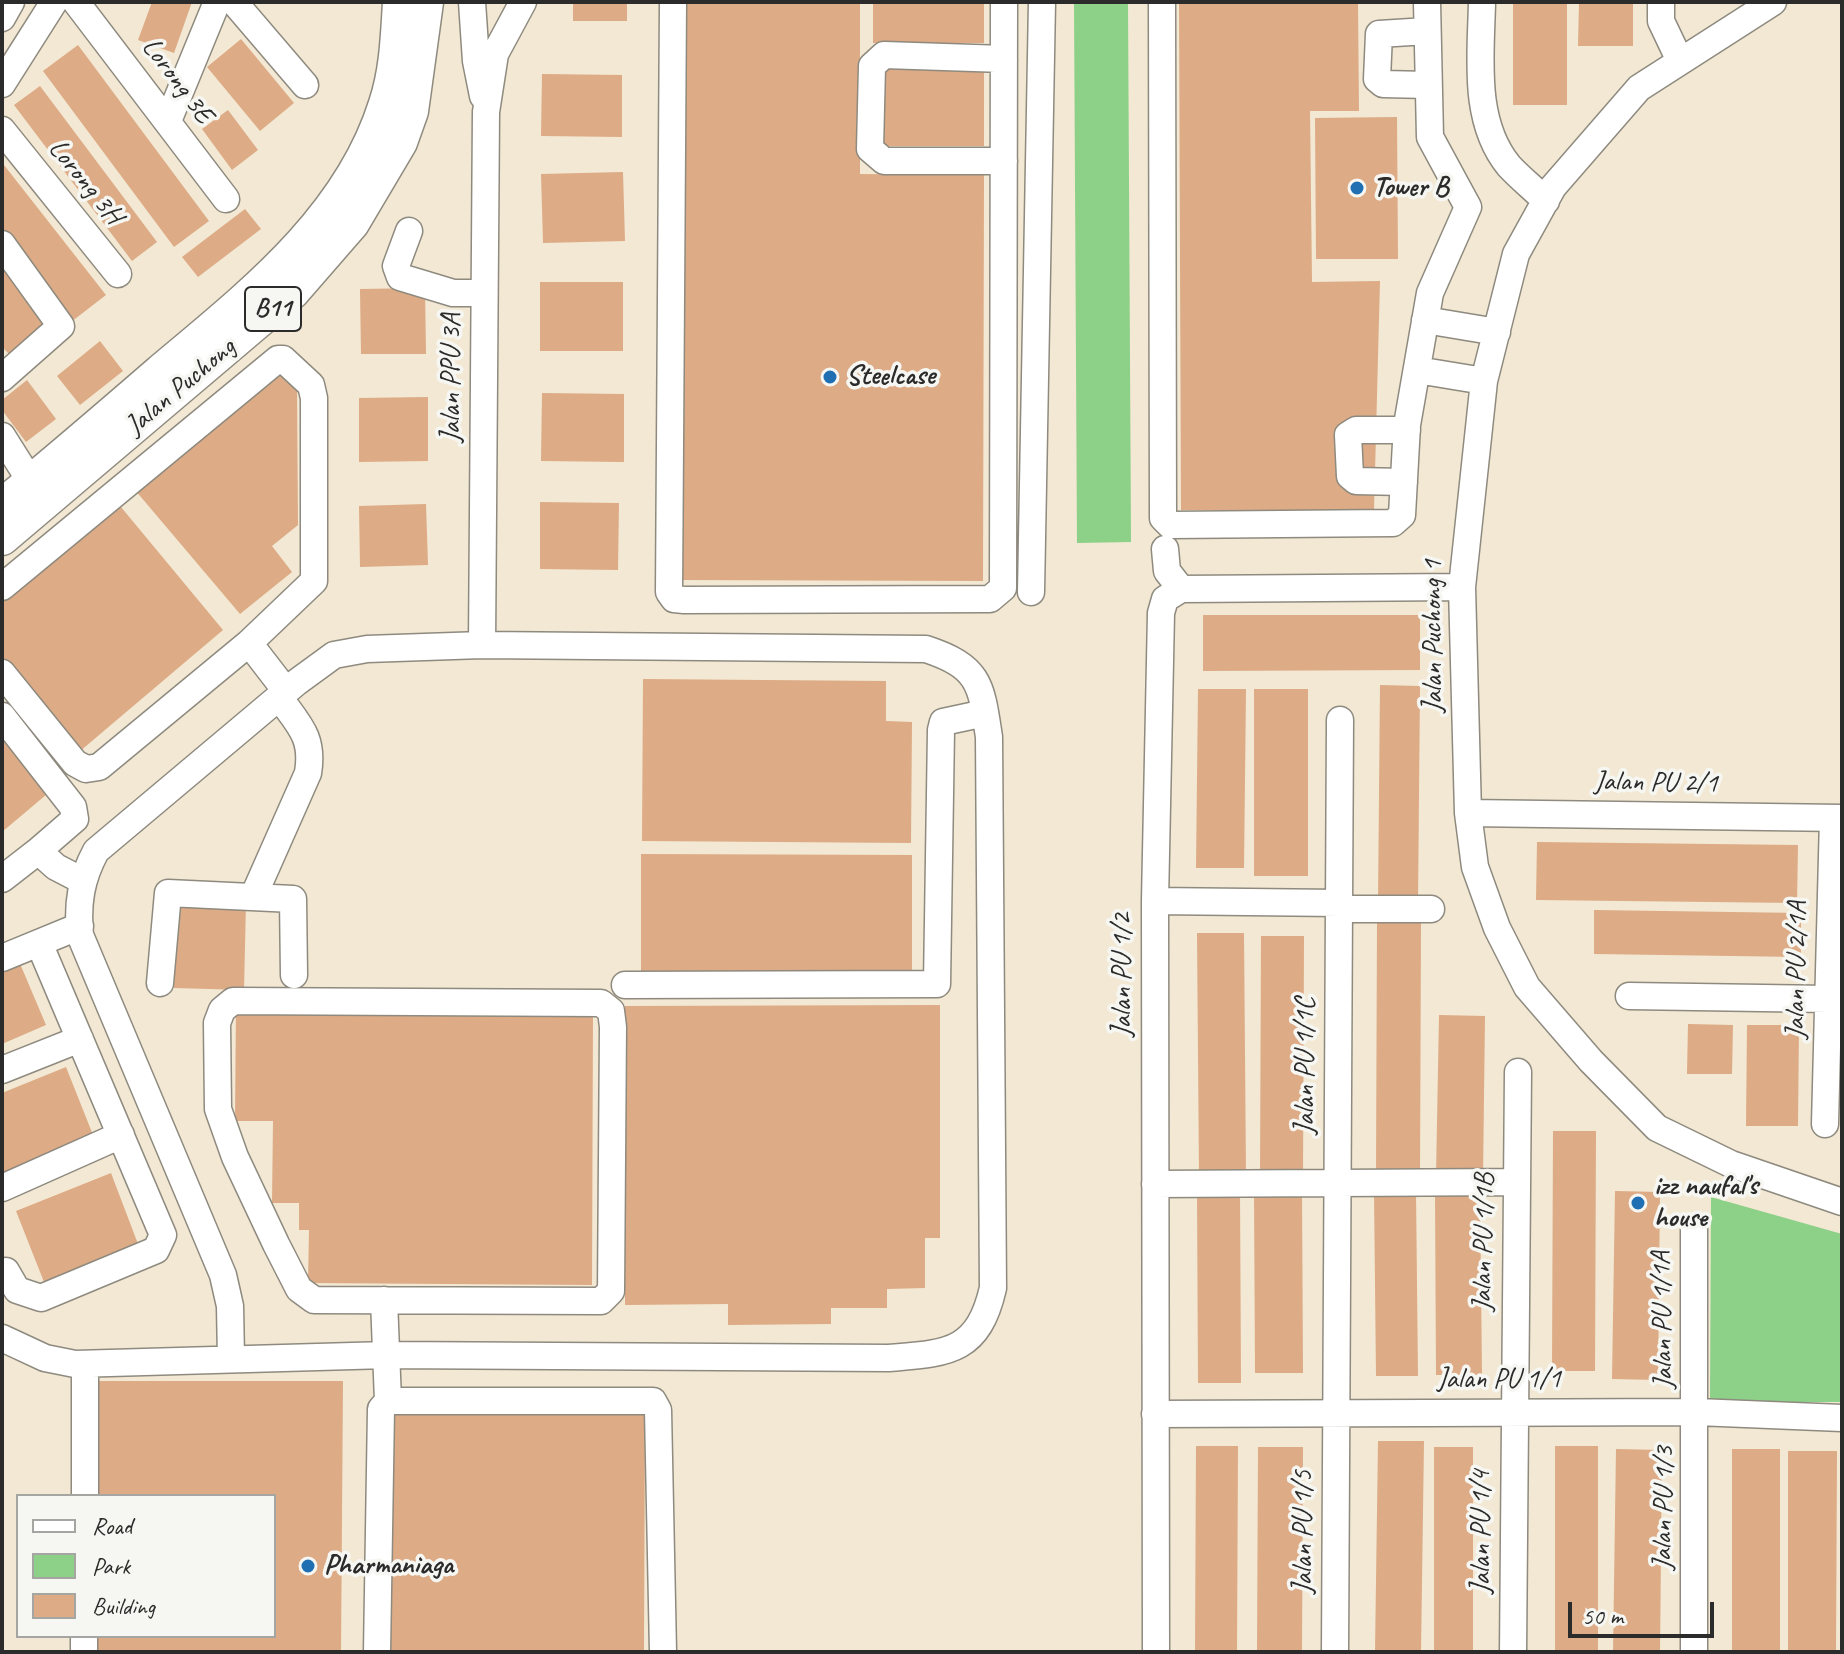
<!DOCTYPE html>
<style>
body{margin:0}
#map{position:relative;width:1844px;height:1654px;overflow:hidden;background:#f2e8d3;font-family:Caveat,sans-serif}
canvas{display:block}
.frame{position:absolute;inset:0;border:4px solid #2b2b2b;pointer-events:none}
.legend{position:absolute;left:16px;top:1494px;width:260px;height:144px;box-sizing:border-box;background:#f6f6f2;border:2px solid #a5a5a2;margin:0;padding:10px 14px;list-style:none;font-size:24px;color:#2b2b2b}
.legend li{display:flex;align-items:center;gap:16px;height:40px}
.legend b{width:40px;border:2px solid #a5a5a2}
.scale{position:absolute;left:1568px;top:1602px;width:146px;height:36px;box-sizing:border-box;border:4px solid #2b2b2b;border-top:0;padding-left:10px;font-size:24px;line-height:28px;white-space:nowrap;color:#2b2b2b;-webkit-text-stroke:6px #f6f6f2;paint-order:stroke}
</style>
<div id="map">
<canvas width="1844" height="1654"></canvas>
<div class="frame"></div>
<ul class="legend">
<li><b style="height:10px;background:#fff"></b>Road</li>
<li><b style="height:22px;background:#8dd088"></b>Park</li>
<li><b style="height:22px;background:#ddab85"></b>Building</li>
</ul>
<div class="scale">50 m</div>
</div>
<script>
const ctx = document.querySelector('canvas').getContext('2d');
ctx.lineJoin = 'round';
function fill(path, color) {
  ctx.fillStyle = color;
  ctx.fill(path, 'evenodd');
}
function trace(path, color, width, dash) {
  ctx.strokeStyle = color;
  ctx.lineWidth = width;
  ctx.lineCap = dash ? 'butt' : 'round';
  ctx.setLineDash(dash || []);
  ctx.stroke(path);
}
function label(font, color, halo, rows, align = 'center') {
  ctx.font = font + ' Caveat,sans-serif';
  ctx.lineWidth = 7;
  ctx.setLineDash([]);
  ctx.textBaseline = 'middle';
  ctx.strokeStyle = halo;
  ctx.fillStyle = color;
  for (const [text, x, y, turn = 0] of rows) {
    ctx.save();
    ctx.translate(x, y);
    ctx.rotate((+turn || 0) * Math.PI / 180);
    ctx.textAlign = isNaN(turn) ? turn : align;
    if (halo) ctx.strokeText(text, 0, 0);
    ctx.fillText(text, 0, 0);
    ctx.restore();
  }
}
const green = new Path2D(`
 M1074,2H1128L1131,542L1077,543Z
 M1711,1197L1842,1234V1402H1710Z`);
const building = new Path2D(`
 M152,2H192L174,53L138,40Z
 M573,2H627V21H573Z
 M677,2H860V174L984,175L983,581L676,580Z
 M873,2H984V43H873Z
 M1179,2H1358L1359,111H1310L1312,282L1380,281L1374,510H1181Z
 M1513,2H1567V105H1513Z
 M1579,2H1633V46H1578Z
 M241,39L294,103L260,131L207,67Z
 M78,45L209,221L174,247L43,71Z
 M879,64L984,65V146H878Z
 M542,74L622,75V137L541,136Z
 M40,86L157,242L132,261L14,105Z
 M228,110L258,150L232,170L202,129Z
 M1397,117L1398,259H1316L1315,118Z
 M4,165L106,295L71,322L2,234Z
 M623,172L625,241L543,243L541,174Z
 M245,209L261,229L198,277L182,257Z
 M2,264L48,327L10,355L2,347Z
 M540,282H623V351H540Z
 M425,288L426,354H361L360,289Z
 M100,341L123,371L80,405L57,376Z
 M281,367L297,386L298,525L272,546L292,572L240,614L135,490Z
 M27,380L56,419L26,442L2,410V400Z
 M542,393L624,394V462L541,461Z
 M428,397V461L359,462V398Z
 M116,501L223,630L79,752L2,660V598Z
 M540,502L619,503L618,570L540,569Z
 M426,504L428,565L360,567L359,506Z
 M1203,615H1420V670L1203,671Z
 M643,679L886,681V721L912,722L911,843L642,841Z
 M1380,685L1420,686L1418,904H1378Z
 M1198,689H1246L1244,868H1196Z
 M1254,689H1308V876H1254Z
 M2,724L53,789L2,832Z
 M1537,842L1798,845L1797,903L1536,900Z
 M641,854L912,855V978H641Z
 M176,900L246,902L244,990L174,988Z
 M1594,910L1801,913V957L1594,954Z
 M1377,921H1421L1420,1176H1376Z
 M1197,933H1244L1246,1176H1199Z
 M1261,936H1304L1303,1178H1260Z
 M18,959L46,1025L2,1044V966Z
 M940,1005V1238H925V1288L887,1289V1308H831V1324L728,1325V1304L625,1305V1006Z
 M236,1007L593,1009L592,1285L308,1283L309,1230H299V1203H272L273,1121H235Z
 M1439,1015L1485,1016L1483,1177L1436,1176Z
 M1688,1024L1733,1025L1732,1074H1687Z
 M1747,1025H1799L1798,1126H1746Z
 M66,1067L93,1135L2,1173V1093Z
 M1553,1131H1596L1595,1371H1552Z
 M111,1173L138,1244L44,1282L16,1211Z
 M1254,1191H1302L1303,1373H1255Z
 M1615,1191L1660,1192L1658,1380L1612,1379Z
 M1197,1192H1240L1241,1383H1198Z
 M1374,1192H1416L1418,1376H1376Z
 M1480,1192L1482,1375H1436L1435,1193Z
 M94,1381H343L341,1652H97V1636H274V1496H95Z
 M385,1413L645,1414L644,1652H384Z
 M1378,1441H1424L1421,1652H1375Z
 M1196,1446H1238L1237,1652H1195Z
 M1555,1446H1598V1652H1555Z
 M1258,1447H1303L1302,1652H1257Z
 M1434,1447H1473V1652H1434Z
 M1616,1449L1662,1450L1660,1652H1613Z
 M1732,1449H1780V1652H1732Z
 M1788,1451H1837L1836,1652H1788Z`);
const minor = new Path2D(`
 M76,2L226,199
 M234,2L305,85
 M472,2L476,61L483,96
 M673,2L669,592L674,599L684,600L990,599L1003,588L1004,2
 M1162,2L1163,518L1170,525L1393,523L1402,515L1407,425L1430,293L1468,207L1430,137L1427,2
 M1482,2C1481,56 1472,121 1509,166C1520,178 1534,189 1546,201
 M1661,2V21L1680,61
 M1773,2L1639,88L1553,187L1516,254L1484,381L1462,587L1468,813L1475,867L1497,928L1527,987L1591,1061L1657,1128L1731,1164L1842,1202
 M2,18L11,2
 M1427,31L1379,34L1377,79L1383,84L1428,85
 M1004,59L884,55L872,66L870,149L884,161H1004
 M2,84L54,2
 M168,121L217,2
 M2,130L118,274
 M409,231L396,266L400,277L453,293H484
 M2,244L61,326L2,378
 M1425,320L1497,332
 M1417,370L1484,381
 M2,436L31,482
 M1404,482L1356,481L1350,476L1348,435L1356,430H1407
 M1165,549L1167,571L1181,589
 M2,587L278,359H283L311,385L314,398V581L249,643
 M1031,592L1042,2
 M482,645L486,112L495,54L523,2
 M2,673L75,763L86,769L99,767L249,643L286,691
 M2,716L73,807L75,819L38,851
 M1468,813L1842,818
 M2,879L38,851L56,867L83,881
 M254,895L308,773C314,737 299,725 279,697
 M1155,901L1339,903
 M1339,909H1431
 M2,958L80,926
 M160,983L168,893L293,899L294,975
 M625,985L937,984L941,730L943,722L985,713
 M1629,996L1828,999
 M233,1001L601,1003L611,1011L613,1027L611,1291L601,1301L314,1300L299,1289L276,1244L235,1157L218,1109L217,1023L222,1010Z
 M2,1070L80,1039
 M1825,1124L1833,818
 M1155,1184L1517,1182
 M2,1188L121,1135
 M6,1271L17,1290L41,1298L156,1250L163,1235L39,943
 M2,1338L45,1358L75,1364L387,1355L889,1358C948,1353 978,1353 993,1288L989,737C981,684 980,667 926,649L482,645L367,649L334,655L297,682L96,851C81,879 77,903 80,935L223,1275L230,1306L231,1359
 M388,1401H653L658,1410L663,1652
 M1155,1414L1697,1412L1842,1418
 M85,1496V1364
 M84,1652V1636
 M377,1652L381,1409L388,1401L384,1300
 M1156,1652L1155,901L1161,613L1165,599L1181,589L1462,587
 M1335,1652L1340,720
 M1513,1652L1518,1072
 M1694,1652V1228`);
const major = new Path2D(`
 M2,506C55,463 107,418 159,373C248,298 350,220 386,104C397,71 398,36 400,2
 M2,538L292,292L352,223L400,142L411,111L426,2`);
const markers = [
 [1357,188,8,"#1f6fb2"],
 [830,377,8,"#1f6fb2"],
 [1638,1203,8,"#1f6fb2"],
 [308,1566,8,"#1f6fb2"]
];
const shields = [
 [273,309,56]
];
const shieldNames = [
 ["B11",273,309]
];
const streetNames = [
 ["Lorong 3E",177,81,53],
 ["Lorong 3H",85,182,51],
 ["Jalan PPU 3A",452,378,-90],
 ["Jalan Puchong",181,387,-40],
 ["Jalan Puchong 1",1434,636,-90],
 ["Jalan PU 2/1",1656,783,1],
 ["Jalan PU 2/1A",1797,970,-89],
 ["Jalan PU 1/2",1123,975,-90],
 ["Jalan PU 1/1C",1306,1066,-90],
 ["Jalan PU 1/1B",1484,1242,-89],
 ["Jalan PU 1/1A",1663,1320,-91],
 ["Jalan PU 1/1",1499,1380],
 ["Jalan PU 1/3",1664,1508,-89],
 ["Jalan PU 1/5",1304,1532,-90],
 ["Jalan PU 1/4",1482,1532,-90]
];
const poiNames = [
 ["Tower B",1373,188],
 ["Steelcase",846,377],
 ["izz naufal's",1654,1187],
 ["house",1654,1219],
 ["Pharmaniaga",324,1566]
];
fill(green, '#8dd088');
fill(building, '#ddab85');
trace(minor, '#8e8a7f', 29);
trace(major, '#8e8a7f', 37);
trace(minor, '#fff', 26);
trace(major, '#fff', 34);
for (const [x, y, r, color] of markers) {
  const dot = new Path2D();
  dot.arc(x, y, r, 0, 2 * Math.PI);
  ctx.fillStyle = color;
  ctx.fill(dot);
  trace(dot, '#f6f6f2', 3);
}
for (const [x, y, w] of shields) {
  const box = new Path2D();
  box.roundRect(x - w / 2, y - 22, w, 44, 6);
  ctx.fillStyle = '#f6f6f2';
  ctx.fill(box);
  trace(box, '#2b2b2b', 2);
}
label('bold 26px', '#2b2b2b', null, shieldNames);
label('28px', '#2b2b2b', '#f6f6f2', streetNames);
label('bold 28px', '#2b2b2b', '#f6f6f2', poiNames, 'left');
</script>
